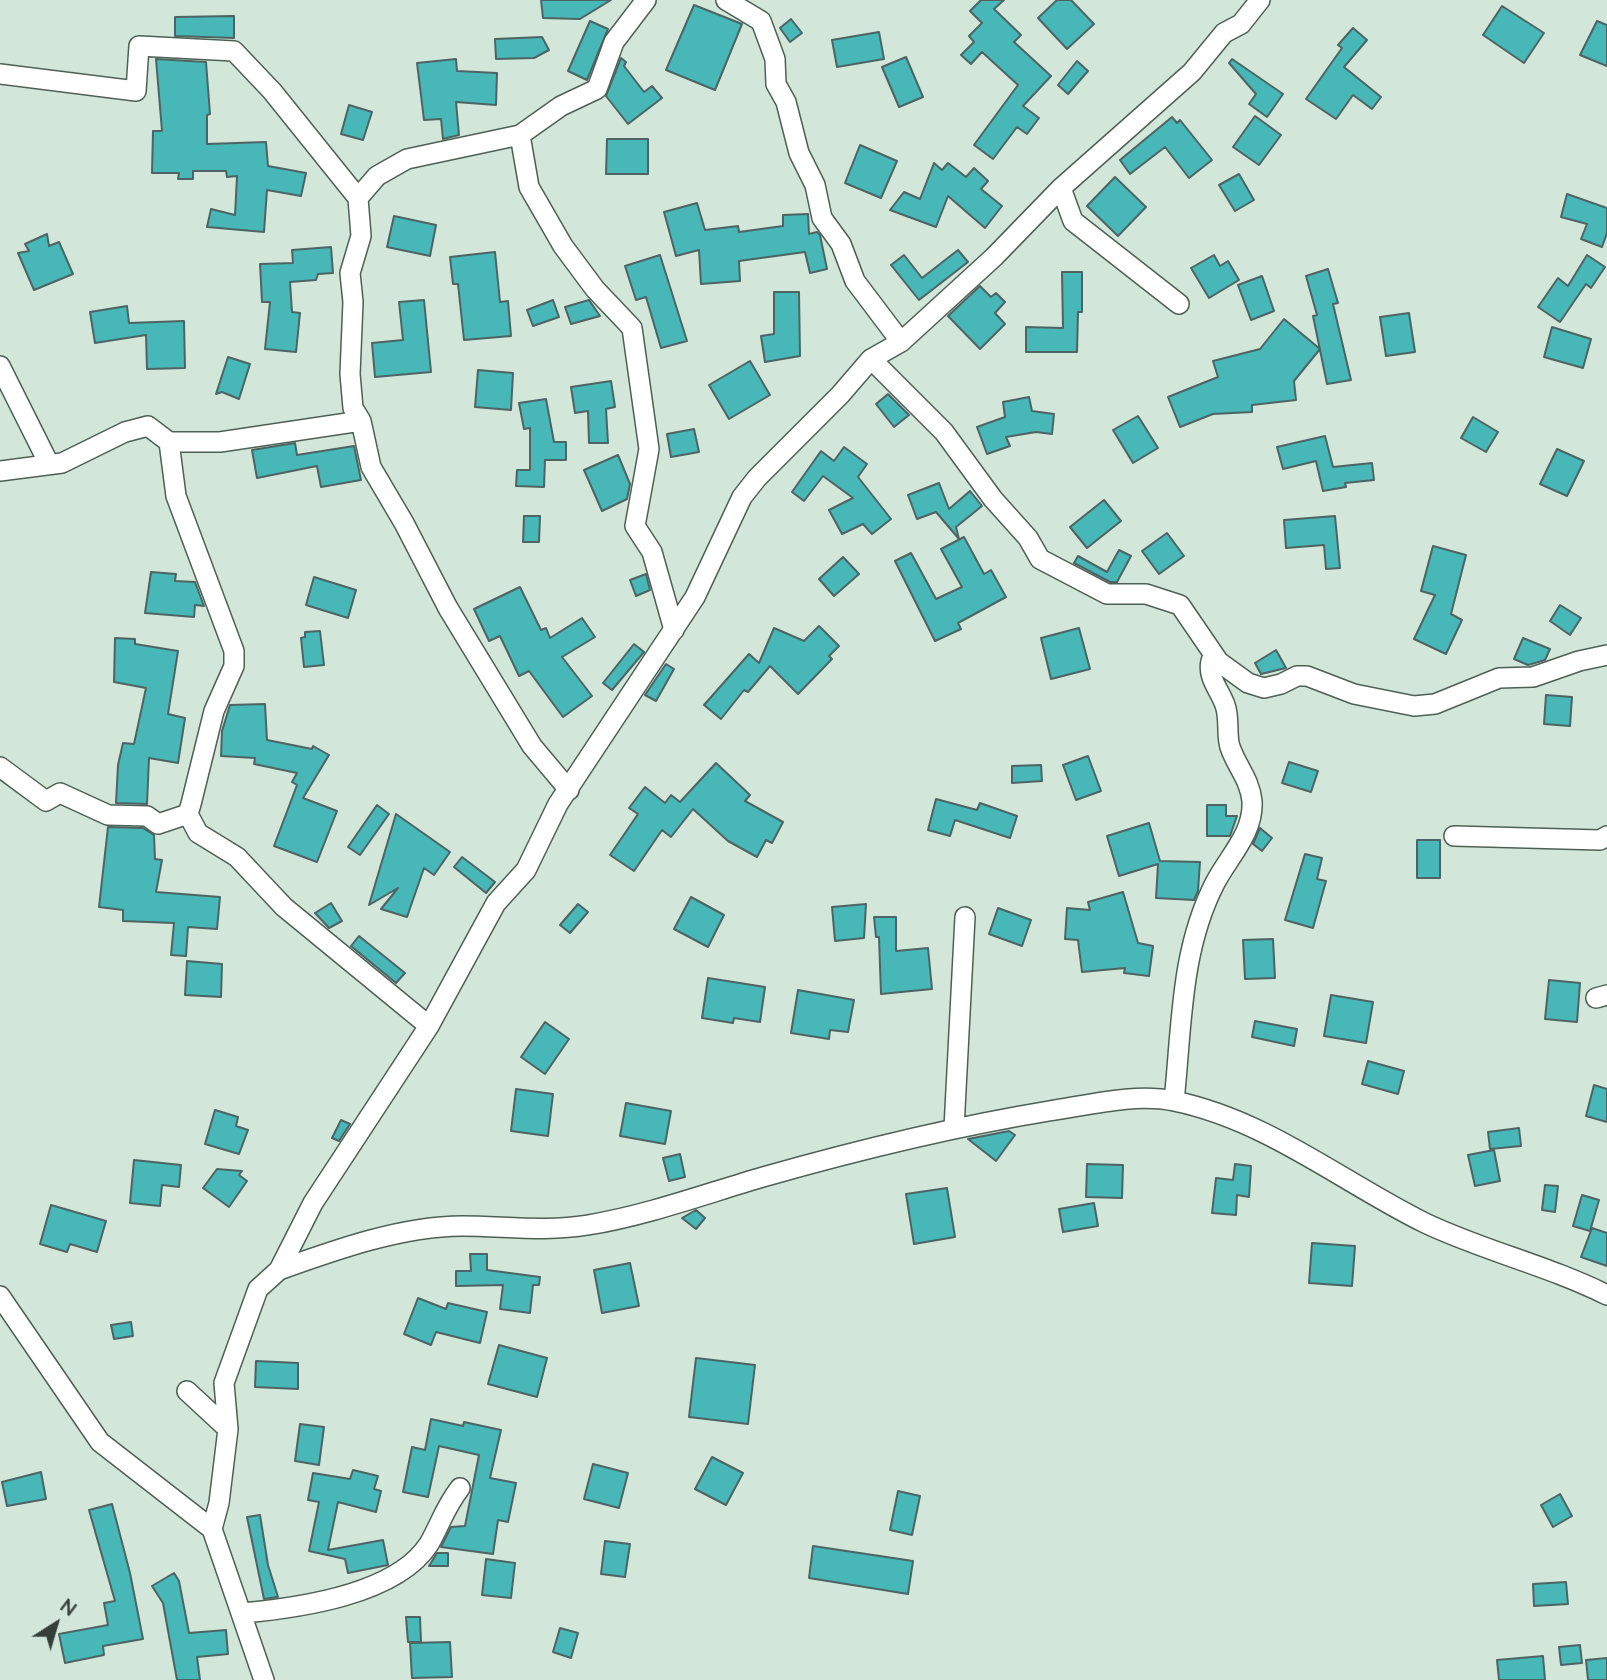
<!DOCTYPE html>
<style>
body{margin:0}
#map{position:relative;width:1607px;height:1680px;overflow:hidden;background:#d2e7da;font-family:Mulish,sans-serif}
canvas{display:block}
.north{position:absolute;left:21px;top:1589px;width:70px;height:70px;-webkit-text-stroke:5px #d2e7da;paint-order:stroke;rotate:37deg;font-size:19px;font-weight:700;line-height:28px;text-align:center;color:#353e39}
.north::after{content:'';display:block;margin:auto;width:24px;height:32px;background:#353e39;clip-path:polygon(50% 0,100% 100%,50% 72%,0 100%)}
</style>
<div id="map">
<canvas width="1607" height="1680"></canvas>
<div class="north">N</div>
</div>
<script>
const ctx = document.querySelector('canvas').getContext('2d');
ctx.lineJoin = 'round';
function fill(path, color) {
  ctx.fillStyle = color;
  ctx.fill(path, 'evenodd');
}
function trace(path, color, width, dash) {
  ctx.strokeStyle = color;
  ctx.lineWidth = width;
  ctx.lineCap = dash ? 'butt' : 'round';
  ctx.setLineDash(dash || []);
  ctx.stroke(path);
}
const building = new Path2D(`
 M541,0H611L580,19L543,18Z
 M981,0H1004L994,9L1021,35L1014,42L1051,76L1023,106L1039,118L1027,134L1017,127L993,159L974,145L1018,85L982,52L971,64L961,55L974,42L969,36L982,23L970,11Z
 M1057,0H1071L1094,24L1067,49L1038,18Z
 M694,5L742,24L715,90L666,70Z
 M1502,6L1544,33L1524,63L1483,35Z
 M234,16V38L175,36V17Z
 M791,19L802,33L790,42L780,28Z
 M590,21L608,29L587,80L568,71Z
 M1597,21L1607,25V66L1580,55Z
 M1353,28L1367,40L1344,67L1381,97L1372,109L1353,95L1336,119L1306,99L1342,48L1338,45Z
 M879,32L884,59L837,67L832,40Z
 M542,37L549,50L534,58L496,59L495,39Z
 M906,57L923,97L899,107L882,67Z
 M621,58L626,62L624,66L644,92L652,86L662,98L628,124L606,96Z
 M156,59L206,62L210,114L207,115V144L266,142L268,166L306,173L301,196L267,190L264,232L207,227L211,209L235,215L237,176L227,177L226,171H193V179H178L179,173H152L153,131H162Z
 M456,59L457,71L497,73L496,105L456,102L459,135L443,139L441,119L424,120L417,63Z
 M1232,59L1283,94L1267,117L1249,104L1256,94L1229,63Z
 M1077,61L1088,71L1068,94L1058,85Z
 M349,105L372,112L363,140L341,134Z
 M1255,116L1281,135L1259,165L1233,147Z
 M1172,117L1177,123L1180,120L1212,160L1189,178L1165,147L1130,174L1120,160Z
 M607,139H648V174H606Z
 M860,145L897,161L881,198L845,183Z
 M934,163L942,170L948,163L966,177L974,168L988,181L981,189L1002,206L985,228L948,196L936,227L890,210L904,192L920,199Z
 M1239,174L1254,200L1235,211L1219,185Z
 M1115,177L1146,207L1118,236L1087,206Z
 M1567,194L1607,208V233L1602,247L1581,239L1587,224L1561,217Z
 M697,203L705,230L738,226L739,232L783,226V215L808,214L809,234L817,232L820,235L827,269L810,273L805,252L739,261L740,281L701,284L699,250L676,256L664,212Z
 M394,216L436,225L430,256L387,247Z
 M47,234L49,246L59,242L73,274L34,290L18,253L29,251L25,244Z
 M331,247L333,273L318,274L316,280L290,282L292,312L300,313L296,352L265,349L270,302H262L260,264L293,263L292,250Z
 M958,250L968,262L919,300L891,265L904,255L922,278Z
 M495,252L500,302L508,301L511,336L464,340L458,284H453L450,257Z
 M660,255L687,341L661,348L646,297L636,300L625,266Z
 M1214,255L1220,266L1228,261L1239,280L1209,298L1191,268Z
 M1587,255L1605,267L1591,288L1586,284L1560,322L1538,307L1558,278L1568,286Z
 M1328,269L1338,303L1333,304L1351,380L1327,384L1313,316L1317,315L1306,276Z
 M1062,272H1082V312H1078L1077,352H1026V327L1063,328Z
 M1262,276L1274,311L1251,320L1238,285Z
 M980,286L991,297L996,293L1005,302L995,313L1005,324L980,349L948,316Z
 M774,292H799L800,356L765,362L761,336L774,334Z
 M424,300L431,372L375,377L372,343L403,340L399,302Z
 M553,300L559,317L533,326L527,310Z
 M589,300L600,316L571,324L565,307Z
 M127,306L129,323L184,321L185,368L147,369L146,335L95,343L90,312Z
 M1409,313L1415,352L1386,356L1380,317Z
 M1284,319L1320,349L1294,381L1296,400L1252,405V412L1213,414L1180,427L1168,397L1218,377L1213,361L1260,349Z
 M1552,327L1591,339L1583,368L1544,357Z
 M228,357L250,364L239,399L222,392L216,394Z
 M750,361L770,395L729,419L709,385Z
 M478,370L513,373L511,410L475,407Z
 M611,381L615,407L606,409L608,443H589L588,411L575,413L571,387Z
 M888,394L909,415L894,427L876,404Z
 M1029,397L1032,411L1054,414L1052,434L1036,432L1006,437L1010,446L987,454L977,427L1005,417L1003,402Z
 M546,399L554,442H566V460H545L544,487L516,486L517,470H530V428L524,429L519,403Z
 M1138,416L1158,448L1133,463L1113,430Z
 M1473,417L1498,432L1486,452L1461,438Z
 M694,429L699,452L671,457L667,434Z
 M1325,436L1333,467L1372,463L1374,480L1345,483L1346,487L1323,491L1316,461L1283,469L1277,447Z
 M295,443L297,455L354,446L361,480L321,487L317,466L257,478L252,450Z
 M844,447L867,464L858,477L891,519L872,534L863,524L842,534L829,510L853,498L823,476L804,501L792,492L821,451L834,461Z
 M1557,449L1584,461L1567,496L1540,484Z
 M618,455L630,484L627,499L602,511L584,470Z
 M939,483L949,509L970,491L982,506L956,527L959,539L936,512L917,519L908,495Z
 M1104,500L1121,521L1087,548L1070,527Z
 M524,516H540L539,542H523Z
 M1335,516L1340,568L1326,569L1324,545L1286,548L1284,520Z
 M1167,533L1184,556L1159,574L1142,551Z
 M964,537L984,574L991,570L1006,597L958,623L961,629L935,641L895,561L911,553L936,599L962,587L941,549Z
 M1433,546L1466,555L1451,614L1462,620L1446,654L1414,639L1435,595L1421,591Z
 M1119,550L1131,556L1117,582H1110L1074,563L1078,556L1107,572Z
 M843,557L859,574L834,596L819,579Z
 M151,572L176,574L175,581L195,582L204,606L195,605L194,617L145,613Z
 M646,574L650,590L636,596L630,580Z
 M314,577L356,590L348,618L306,605Z
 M520,587L541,630L546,628L550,638L582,618L595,637L562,657L592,696L563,717L529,671L519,676L500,636L489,641L474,609Z
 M1560,605L1581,618L1570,635L1550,621Z
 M819,626L839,646L829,656L832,659L798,694L770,666L748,692L744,690L721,719L704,705L749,654L759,663L774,628L804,641Z
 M1079,628L1090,669L1051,679L1041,638Z
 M320,631L324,665L304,667L301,638L305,637V632Z
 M115,638L135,639V644L178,651L168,714L185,718L178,763L149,758L147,804L116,803L118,765L123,743L134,744L146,688L114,682Z
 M1523,638L1550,649L1545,660L1528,665L1514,659Z
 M634,644L644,652L612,690L603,683Z
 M1276,650L1286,668L1261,674L1255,663Z
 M666,664L674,669L656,701L645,695Z
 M1546,695L1572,697L1570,726L1544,724Z
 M265,704L267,740L312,749L313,746L329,755L303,798L337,811L317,862L274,846L297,785L292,782L297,773L254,764L255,758L221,756L222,731L230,705Z
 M1088,756L1101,791L1076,800L1063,765Z
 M1289,762L1318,771L1311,792L1282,783Z
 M716,763L750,795L745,801L783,822L772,843L766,840L757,857L728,841L693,809L671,837L662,830L634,871L610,855L638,814L629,808L645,787L665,803L671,795L680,802Z
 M1041,765L1042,781L1012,783V766Z
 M936,799L977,810L980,803L1017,816L1010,838L955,820L950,836L928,830Z
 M377,805L389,814L360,855L348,847Z
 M1207,805H1226V816H1237L1230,836H1207Z
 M396,814L450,852L434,875L424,868L407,917L381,909L398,888L369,905Z
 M1149,823L1160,861L1200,862L1198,891L1194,900L1156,898L1158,864L1119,876L1107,836Z
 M108,827L143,828L154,835L155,859L162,860L156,892L220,897L217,929L188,927L186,956L171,955L174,923L123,921V910L99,907Z
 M1260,828L1272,838L1262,851L1253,844Z
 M1417,840H1440V878H1417Z
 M1305,854L1322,858L1317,879L1326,881L1313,928L1285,920Z
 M462,857L495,882L486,893L454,867Z
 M1123,892L1138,943L1153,946L1149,976L1124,973L1125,968L1082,972L1078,940L1065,939L1067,908L1090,910L1088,902Z
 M691,897L724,915L708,947L674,929Z
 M331,903L342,921L329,928L315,913Z
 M578,904L588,912L570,933L560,925Z
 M866,904L864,938L835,941L832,907Z
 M998,908L1031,920L1022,946L989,934Z
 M874,917H896V951L928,948L932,989L881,994L879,937H876Z
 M359,936L405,973L396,983L351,946Z
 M1273,939L1275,978L1245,979L1243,940Z
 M187,961L222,964L221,997L185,995Z
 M708,978L765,987L760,1022L734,1018L733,1023L702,1018Z
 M1549,980L1580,983L1577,1022L1545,1019Z
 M798,990L854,1000L848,1032L830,1030L829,1039L791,1033Z
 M1331,995L1373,1002L1366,1043L1324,1036Z
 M1255,1021L1297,1029L1294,1046L1252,1037Z
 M545,1022L569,1039L545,1074L521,1057Z
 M1368,1061L1404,1071L1398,1094L1362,1084Z
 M1594,1085L1607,1089V1122L1586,1116Z
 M516,1089L553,1094L548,1136L511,1131Z
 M626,1103L671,1111L665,1144L620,1136Z
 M215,1110L238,1117L236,1126L248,1130L239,1154L205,1144Z
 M341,1120L350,1124L339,1141L332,1138Z
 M1519,1128L1521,1146L1490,1149L1488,1132Z
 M1009,1131L1015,1135L996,1161L968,1139Z
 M1494,1150L1500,1181L1475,1186L1468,1155Z
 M680,1154L685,1177L669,1181L663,1158Z
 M134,1160L181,1165L179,1187L162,1185L160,1206L130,1203Z
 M1087,1164L1123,1165L1122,1198L1086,1197Z
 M1235,1164L1251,1166L1249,1197L1237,1195L1236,1215L1212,1213L1216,1178L1233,1180Z
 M217,1169L242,1171L239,1175L247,1181L229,1207L203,1188Z
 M1545,1185L1558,1186L1555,1212L1542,1210Z
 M947,1188L955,1237L914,1244L906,1194Z
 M1582,1195L1599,1200L1590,1231L1573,1226Z
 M1094,1203L1098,1226L1063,1232L1059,1209Z
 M51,1205L106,1221L97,1252L70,1244L67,1252L40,1244Z
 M696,1210L705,1218L696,1229L682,1218Z
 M1592,1228L1607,1233V1266L1581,1257Z
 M1312,1243L1355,1246L1352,1286L1309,1283Z
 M470,1254H487V1270L540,1277L539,1285H533L530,1313L500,1309L503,1285L456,1286V1271H471Z
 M630,1263L639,1306L602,1313L594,1270Z
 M418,1298L446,1309L448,1303L487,1312L480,1343L436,1332L431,1345L404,1334Z
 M131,1322L133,1336L114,1339L111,1325Z
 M499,1345L547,1358L537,1397L488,1384Z
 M696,1358L755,1365L748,1424L689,1417Z
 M256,1361L298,1363V1389L255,1387Z
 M431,1419L463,1426L464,1422L501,1430L490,1478L516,1483L508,1522L498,1520L493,1554L441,1547L451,1527L465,1526L479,1455L439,1446L428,1497L403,1492L412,1447L425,1450Z
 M300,1424L324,1427L319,1465L295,1461Z
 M712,1457L743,1473L726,1505L695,1489Z
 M593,1464L628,1473L619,1508L584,1499Z
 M353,1470L378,1476L374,1489L381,1491L376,1512L338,1502L328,1550L383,1540L388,1565L348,1573L345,1559L309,1551L319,1502L308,1500L313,1473L350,1479Z
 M41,1472L46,1499L7,1506L2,1482Z
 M898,1491L920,1496L912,1535L890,1530Z
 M1560,1494L1572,1516L1553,1527L1541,1505Z
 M112,1504L130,1573L143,1639L103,1646L104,1655L65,1663L59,1634L108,1625L104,1603L115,1601L89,1510Z
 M260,1515L268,1565L278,1597L264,1599L247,1517Z
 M605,1541L630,1544L625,1577L601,1574Z
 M813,1546L913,1561L908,1594L809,1578Z
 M437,1553H448V1566H429Z
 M486,1559L515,1563L511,1598L482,1595Z
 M174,1573L179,1581L189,1633L226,1630L228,1654L197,1657L200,1680H177L163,1603L152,1586Z
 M1566,1582L1568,1604L1534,1606L1533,1584Z
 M406,1617H420L421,1642H408Z
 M560,1628L578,1633L571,1658L553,1652Z
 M450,1642L452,1677L412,1678L410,1643Z
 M1580,1645L1582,1663L1561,1665L1559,1647Z
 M1543,1656L1545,1680H1499L1497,1660Z
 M1607,1658V1680H1588L1586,1660Z`);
const street = new Path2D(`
 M726,0L761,21L775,59L776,84L786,102L799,153L815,185L822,218L841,244L855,281L901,342
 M0,74L136,91L139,46L234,51L272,91L358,198
 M520,135L529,187L563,246L595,289L632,328L649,449L635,526L652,552L674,630
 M1061,188L1073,221L1179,304
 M871,359L944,432L993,499L1028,538L1040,559L1107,594H1146L1180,605L1219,662L1248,683L1264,688L1281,684L1297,676H1307L1354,694L1414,706L1435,704L1499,678L1533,677L1579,661L1607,655
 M0,366L49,464
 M169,442L176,496L234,651V666L214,711L191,804L188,814L198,833L237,857L284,907L429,1026
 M0,471L62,463L125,432L148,426L169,442H220L361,421
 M0,767L46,801L60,793L108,815L147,816L158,824L188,814
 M569,790L532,746L448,608L404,523L371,467L361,421L353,408L350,374L353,302L350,273L361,236L358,198L377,176L407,159L520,135L561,106L597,89L614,42L646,0
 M1454,836L1600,840L1607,836
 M1596,998L1607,995
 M1174,1101C1182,1027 1180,951 1215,883C1229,856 1254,833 1252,801C1250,780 1237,767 1230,747C1226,735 1230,718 1225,705C1220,690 1207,678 1211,661L1219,662
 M954,1128L965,917
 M279,1270C335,1250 402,1226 462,1226C504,1226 546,1232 588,1225C648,1215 705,1194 763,1177C858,1150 952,1127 1049,1111C1090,1105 1134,1093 1174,1101C1267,1120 1342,1182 1425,1223C1484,1251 1549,1266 1607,1295
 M0,1296L100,1442L212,1529
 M187,1391L228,1429
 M243,1613C298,1608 396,1595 429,1544C441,1523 444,1509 460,1488
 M264,1680L212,1529L219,1503L228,1429L224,1383L258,1289L279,1270L313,1203L429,1026L496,903L526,870L558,804L695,597L742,497L757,478L840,395L871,359L901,342L994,257L1061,188L1192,72L1224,33L1241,24L1260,0`);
fill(building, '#47b8b7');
trace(building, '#4c6463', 2);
trace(street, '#4e6056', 22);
trace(street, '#fff', 19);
</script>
